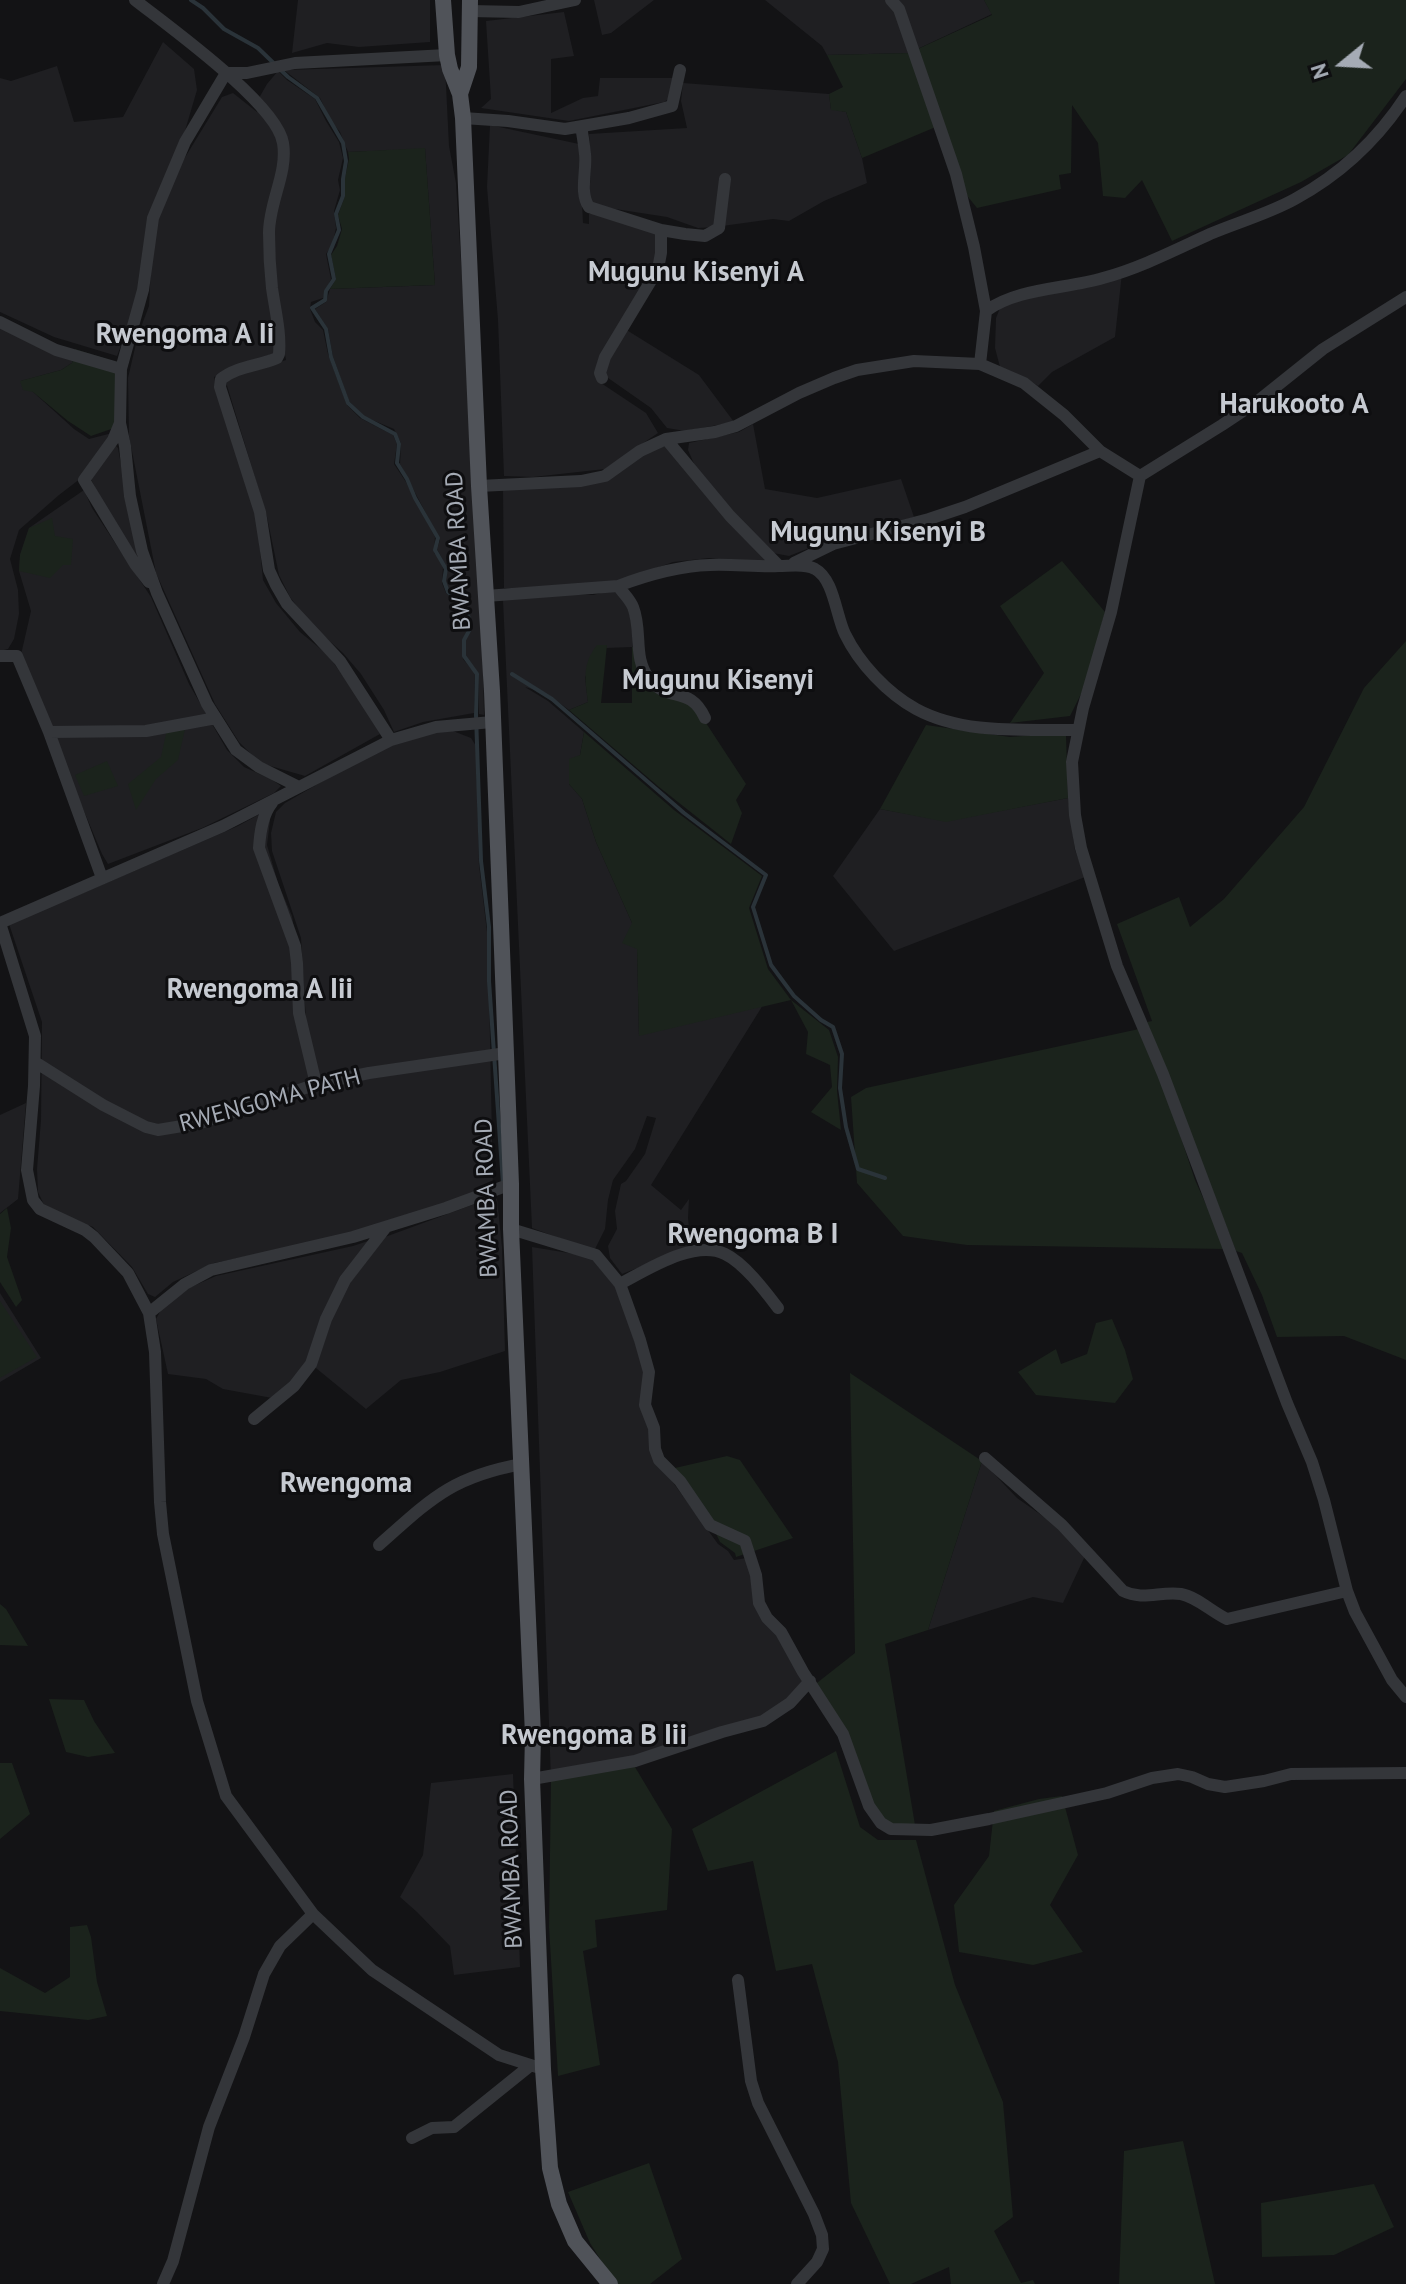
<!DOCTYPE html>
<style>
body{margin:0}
#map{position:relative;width:1406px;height:2284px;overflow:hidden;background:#131315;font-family:"PT Sans",sans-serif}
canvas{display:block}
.north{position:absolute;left:1302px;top:24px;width:80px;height:80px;-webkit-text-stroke:6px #0e0e10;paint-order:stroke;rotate:252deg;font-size:22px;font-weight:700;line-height:32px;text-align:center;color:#a5abb5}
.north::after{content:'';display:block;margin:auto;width:28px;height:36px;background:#a5abb5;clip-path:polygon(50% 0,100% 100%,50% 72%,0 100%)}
</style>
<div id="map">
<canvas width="1406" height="2284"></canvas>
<div class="north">N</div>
</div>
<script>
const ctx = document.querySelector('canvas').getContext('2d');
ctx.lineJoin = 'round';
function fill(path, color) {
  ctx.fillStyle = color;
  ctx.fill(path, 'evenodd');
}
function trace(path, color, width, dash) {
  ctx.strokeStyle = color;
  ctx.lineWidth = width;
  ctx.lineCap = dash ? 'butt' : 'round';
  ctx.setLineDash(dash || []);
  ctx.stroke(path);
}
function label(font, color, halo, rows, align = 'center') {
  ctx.font = font + ' "PT Sans",sans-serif';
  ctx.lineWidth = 6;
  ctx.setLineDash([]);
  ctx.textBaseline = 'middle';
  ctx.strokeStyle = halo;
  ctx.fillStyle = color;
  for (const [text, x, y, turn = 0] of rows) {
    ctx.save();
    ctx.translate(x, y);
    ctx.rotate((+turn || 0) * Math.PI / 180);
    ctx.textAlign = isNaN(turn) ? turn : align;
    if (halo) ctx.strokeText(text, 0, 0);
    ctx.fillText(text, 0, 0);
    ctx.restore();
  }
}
const built = new Path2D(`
 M298,0H430V42L359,47L327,43L292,53Z
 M594,0H654L611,33L602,35Z
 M765,0H984L992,14L909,53L827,55L822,46Z
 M564,12L574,56L551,59V113L583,98L598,96L600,78H675L672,97L664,102L569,121L481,108L491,99L486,21Z
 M163,42L194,69L197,90L182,141L151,217L142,290L117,356L54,337L0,312V78L11,81L57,66L74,122L123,117Z
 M445,65L449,146L456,183L465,324L483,668L484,715L479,714V674L466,657L465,640L471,631V619L465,605L449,590L445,580L448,570L437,549L440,540L400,464L401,443L394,429L365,417L349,401L333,357L328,329L315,309L326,302L330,289L435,285L425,149L348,152L340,132L331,121L320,98L284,70Z
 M278,71L287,80L315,99L326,121L339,142L343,158L338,180L340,190L334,211L336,228L332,246L326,254L331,279L323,298L311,302L310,309L315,322L323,330L328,354L347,405L360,418L393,435L397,444L394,464L406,482L435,537L434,553L439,557L443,568L442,583L446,593L461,605L466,616L468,628L462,641L463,659L475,673L474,713L423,722L394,732L384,710L361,674L343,653L309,623L290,597L279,575L267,517L225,379L286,360L284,349L214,377L257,519L263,580L276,603L300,632L328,655L371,715L380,734L305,776L260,763L239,742L215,704L156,573L129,436L128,378L138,335L149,306L151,266L158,217L181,164L222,97L233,93L257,112L259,98L267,84Z
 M683,83L829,94L831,109L846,112L862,158L867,183L824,201L789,221L773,219L715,227L698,228L667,217L589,205L591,162L589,134L687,128L681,101Z
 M490,125L579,144L583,223L589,224V214H609L655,227L659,262L625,329L699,375L734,422L685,431L667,428L651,408L601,373L598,381L646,413L658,433L605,469L533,477L504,476L498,320L487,187Z
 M1122,273L1115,337L1052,372L1038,386L1029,380L1000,367L995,348L996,318L1004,298Z
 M0,323L74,355L72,363L61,370L21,381L74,429L89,439L116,432L89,472L59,495L19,530L10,559L18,590L19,614L14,639L8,649L0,651Z
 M753,424L765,489L817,498L901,479L914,517L817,545L789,556L773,553L719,499L695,466L688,450L689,443L739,432Z
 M115,445L118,448L139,563L102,503L91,479Z
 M666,446L763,555L765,560L753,563L709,558L673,562L612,584L576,588H504L503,487L587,484L655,447Z
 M84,490L92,508L151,597L189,684L227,750L244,767L271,779L281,786L274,793L202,828L108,864L102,854L20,659L31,611L19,571L20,555L29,528Z
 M613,590L624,599L634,627L632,647L606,648L607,646L585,677L588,702L569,710L546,693L525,687L548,701L584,732L580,755L569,784L582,799L596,842L632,923L637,948L639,1035L763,1005L651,1185L681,1210L689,1199L688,1218L691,1247L622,1274L610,1258L608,1246L617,1229L615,1211L621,1184L626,1181L645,1154L656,1118L647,1116L635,1149L613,1180L608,1200L605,1229L595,1249H589L532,1228L503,600L547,594L593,595Z
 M453,731L471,738L476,746L479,865L488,940L493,1187L347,1236L214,1263L173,1282L155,1297L148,1294L132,1267L93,1227L45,1207L38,1192L37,1169L41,1120L42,1022L7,918L83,893L238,826L267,810L270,821L267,845L278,883L292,916L301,970V1007L316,1079L306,1021L301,938L272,851L271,833L276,812L285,803L380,748L427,732Z
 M1068,798L1075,850L1085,877L894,951L833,876L880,809L946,821Z
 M26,1103L18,1199L0,1213V1115Z
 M497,1198L502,1247L505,1351L440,1372L401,1380L366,1409L311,1364L283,1400L223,1389L206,1379L168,1374L156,1319L162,1308L191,1287L216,1276L353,1246L377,1238L349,1284L385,1237L472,1205Z
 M532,1247L593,1257L615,1283L645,1372L651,1428L650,1451L718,1544L728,1551L734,1560L753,1557L764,1608L808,1684L763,1721L551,1780Z
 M0,1293L41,1358L0,1382Z
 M982,1461L1017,1498L1057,1526L1085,1556L1063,1603L1033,1597L928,1630Z
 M513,1774L520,1967L454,1975L450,1946L417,1912L400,1897L423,1855L431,1783Z`);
const green = new Path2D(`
 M984,0H1406V79L1348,155L1301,182L1172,241L1142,180L1125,198L1103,196L1098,143L1072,105L1071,173L1059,175L1061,189L977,208L964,192L938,126L862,158L846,112L831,110L829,94L843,87L827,55L909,53L992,15Z
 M425,148L435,285L330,289L336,279L331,255L337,246L342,229L338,215L345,196V178L349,159L348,152Z
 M75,349L120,363V426L91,436L68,421L33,392L23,390L20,381L61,370L72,363Z
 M52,518L55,536L73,539L71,565H63L50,578L19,571L20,555L29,528Z
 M1062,561L1105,612L1084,688L1070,716L1010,723L1044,673L1000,606Z
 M1406,641V1360L1344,1336L1277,1337L1262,1295L1242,1253L1236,1251L1147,1022L1152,1021L1117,924L1179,897L1190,927L1224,899L1304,807L1364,688Z
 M597,645H607L601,703H632V647L638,648L640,659L662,688L701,702L711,719L706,723L746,784L736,800L742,813L731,844L659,787L569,710L588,702C585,679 582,664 597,645Z
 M168,725L185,729L178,760L156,779L136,810L128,784L161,757Z
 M926,725L1010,737L1059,733L1066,736L1068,798L946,822L880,809Z
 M584,732L674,810L762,876L749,908L768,969L791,1000L829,1030L838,1057L837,1091L841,1130L811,1112L832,1087L830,1065L806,1054L808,1032L791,1000L639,1036L637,949L622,943L632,923L596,842L582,799L569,784V759L580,755Z
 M107,761L118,786L84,796L75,775Z
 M1139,1029L1165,1090L1195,1180L1226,1249L967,1245L903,1236L857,1183L851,1097L866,1088Z
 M7,1208L11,1228L7,1257L22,1300L16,1307L0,1282V1214Z
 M0,1301L37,1357L0,1378Z
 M1112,1319L1125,1350L1133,1379L1115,1403L1036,1395L1018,1372L1056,1349L1061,1364L1087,1354L1096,1323Z
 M850,1373L982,1461L928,1630L885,1644L915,1825L882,1826L843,1743L813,1686L855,1653Z
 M727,1456L740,1460L793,1538L736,1557L735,1553L720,1542L700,1501L675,1468Z
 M0,1604L6,1609L28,1646L0,1645Z
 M49,1699L84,1700L94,1721L115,1753L88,1757L66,1752Z
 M836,1751L860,1827L878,1840H916L955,1985L1003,2102L1013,2217L994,2231L1021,2283L1033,2280L1035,2284H951L949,2267L911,2284H890L851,2203L838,2062L812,1964L776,1971L753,1861L708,1871L692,1829Z
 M632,1762L672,1829L667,1910L595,1920L597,1947L583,1951L600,2065L558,2076L549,1927L551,1780Z
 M0,1763H12L30,1814L0,1839Z
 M1062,1796L1078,1855L1050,1905L1083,1952L1033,1965L959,1952L954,1905L989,1856L994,1811L1039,1799Z
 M87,1925L91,1937L97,1982L107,2016L88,2020L0,2011V1968L45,1993L70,1977V1927Z
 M1183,2141L1215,2284H1119L1124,2151Z
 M649,2163L682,2259L650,2284H616L590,2243L568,2192Z
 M1374,2184L1394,2227L1334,2255L1262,2257L1261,2203Z`);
const stream = new Path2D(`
 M191,0L203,8L224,29L258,48L288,77L317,98L343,143L346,161L343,179V196L336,214L339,230L329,254L334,279L326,291L325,300L312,308L326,329L331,357L348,403L363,417L395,434L399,444L397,463L407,479L415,498L438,538L435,550L446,569L444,581L448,592L463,605L469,618L470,629L464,640V656L477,674L476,715L481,861L489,927V981L503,1184
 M512,674L552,699L684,813L766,875L753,907L771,965L794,996L821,1020L833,1027L842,1054L840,1088L846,1127L858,1169L885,1178`);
const minor = new Path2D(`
 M135,0C168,26 277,104 283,143C288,173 269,202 269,233C269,251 270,270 272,288C275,310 281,332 279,354L277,358C259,366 237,366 221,379L220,387L260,512L269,570L276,585L287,604L340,661L391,740
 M891,0L899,9L956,174L974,247L986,311
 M470,11L519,12L575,0
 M226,73L185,142L153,218L143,290L121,369L120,423L125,446L130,496L142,551L157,593L207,704L236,750L259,767L299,787
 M226,73H247L295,63L447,55
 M463,118L508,121L565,129L629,118L672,106L680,70
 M581,127C583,136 584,145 585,154C587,171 579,192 589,207L661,230L685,234L705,236L719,228L725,179
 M1406,297L1323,349L1258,401L1222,425L1140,476L1111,612L1083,708L1072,762L1075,815L1081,848L1117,966L1163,1074L1287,1403L1312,1462L1324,1500L1347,1591L1355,1612L1392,1680L1406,1697
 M0,322L56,350L121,369
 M980,364L986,311C1017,288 1066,289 1103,278C1140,268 1175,250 1210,234C1238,222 1268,214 1295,199C1341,174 1378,139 1406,96
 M602,378L600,373L605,357L658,269L661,253V230
 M120,423L113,440L84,480L135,564L149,582
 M666,439L730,516L779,566C790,566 805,563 815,569C834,579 836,616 845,634C859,663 887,693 916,709C964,735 1024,729 1078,730
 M479,486L581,481L605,476L640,451L666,439L715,432L736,426L799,393L834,378L857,370L914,361L980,364L1024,383L1064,415L1100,451L1140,476
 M794,563L833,544L929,519L965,507L1100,451
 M618,586C623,593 630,599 633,607C643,632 632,658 650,680C669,703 690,685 705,718
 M486,596L618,586C647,575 679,566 710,565C733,564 756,567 779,566
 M0,656H17L49,732L102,878
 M49,732L146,731L216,718
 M272,803C262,815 260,833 259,848L295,946L297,963L299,1013L316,1084
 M0,923L35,1036L34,1086L27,1170L33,1200L40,1209L85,1230L94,1237L128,1273L149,1313L155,1352L160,1502L163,1534L197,1701L226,1796L313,1914L372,1970L499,2055L543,2069
 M0,923L223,826L391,740L436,727L492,722
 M35,1062L103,1105L146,1127L158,1130L200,1123L320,1083L369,1073L506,1053
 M511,1229L596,1255L620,1284L640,1340L649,1372L645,1405L654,1428L655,1449L659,1460L680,1481L710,1525L745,1541L756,1575L759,1603L767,1618L781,1632L803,1672L843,1734L869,1806L881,1823L891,1829L931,1830L989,1819L1107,1793L1152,1778L1178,1774L1192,1777L1208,1784L1225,1787L1264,1781L1291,1774L1406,1773
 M620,1284C647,1270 694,1239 725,1254C744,1263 765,1291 778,1308
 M149,1313L185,1284L211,1270L353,1237L446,1208L511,1184
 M254,1419L294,1386L311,1364L326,1319L345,1280L386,1227
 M985,1458L1062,1525L1123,1591C1143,1601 1160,1591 1181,1594C1197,1597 1212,1612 1227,1619L1347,1591
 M379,1545C431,1499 451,1477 522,1464
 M532,1779L635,1761L722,1732L763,1721L790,1703L810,1681
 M738,1980L751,2081L758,2103L814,2214L822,2235L823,2249L817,2262L797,2284
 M412,2138L432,2128L454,2127L531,2065
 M163,2284L173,2261L209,2127L244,2037L264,1974L280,1946L313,1914`);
const major = new Path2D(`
 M443,0L447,55L450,69L460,94L463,118L479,486L492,691L511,1184V1229L533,1735L532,1779L543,2069L550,2168L559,2204L575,2241L610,2284
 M460,94L469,67L470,0`);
const streetNames = [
 ["BWAMBA ROAD",459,551,-93],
 ["RWENGOMA PATH",270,1101,-15],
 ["BWAMBA ROAD",487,1198,-92],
 ["BWAMBA ROAD",512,1869,-92]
];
const quarterNames = [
 ["Mugunu Kisenyi A",696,273],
 ["Rwengoma A Ii",185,335],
 ["Harukooto A",1294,405],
 ["Mugunu Kisenyi B",878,533],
 ["Mugunu Kisenyi",718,681],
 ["Rwengoma A Iii",260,990],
 ["Rwengoma B I",753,1235],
 ["Rwengoma",346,1484],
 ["Rwengoma B Iii",594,1736]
];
fill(built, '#1f1f22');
fill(green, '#1b231c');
trace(stream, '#2a3339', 4);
trace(minor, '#34363a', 12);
trace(major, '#505359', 16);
label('24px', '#a5abb5', '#0e0e10', streetNames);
label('bold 28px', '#c6cad1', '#0e0e10', quarterNames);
</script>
